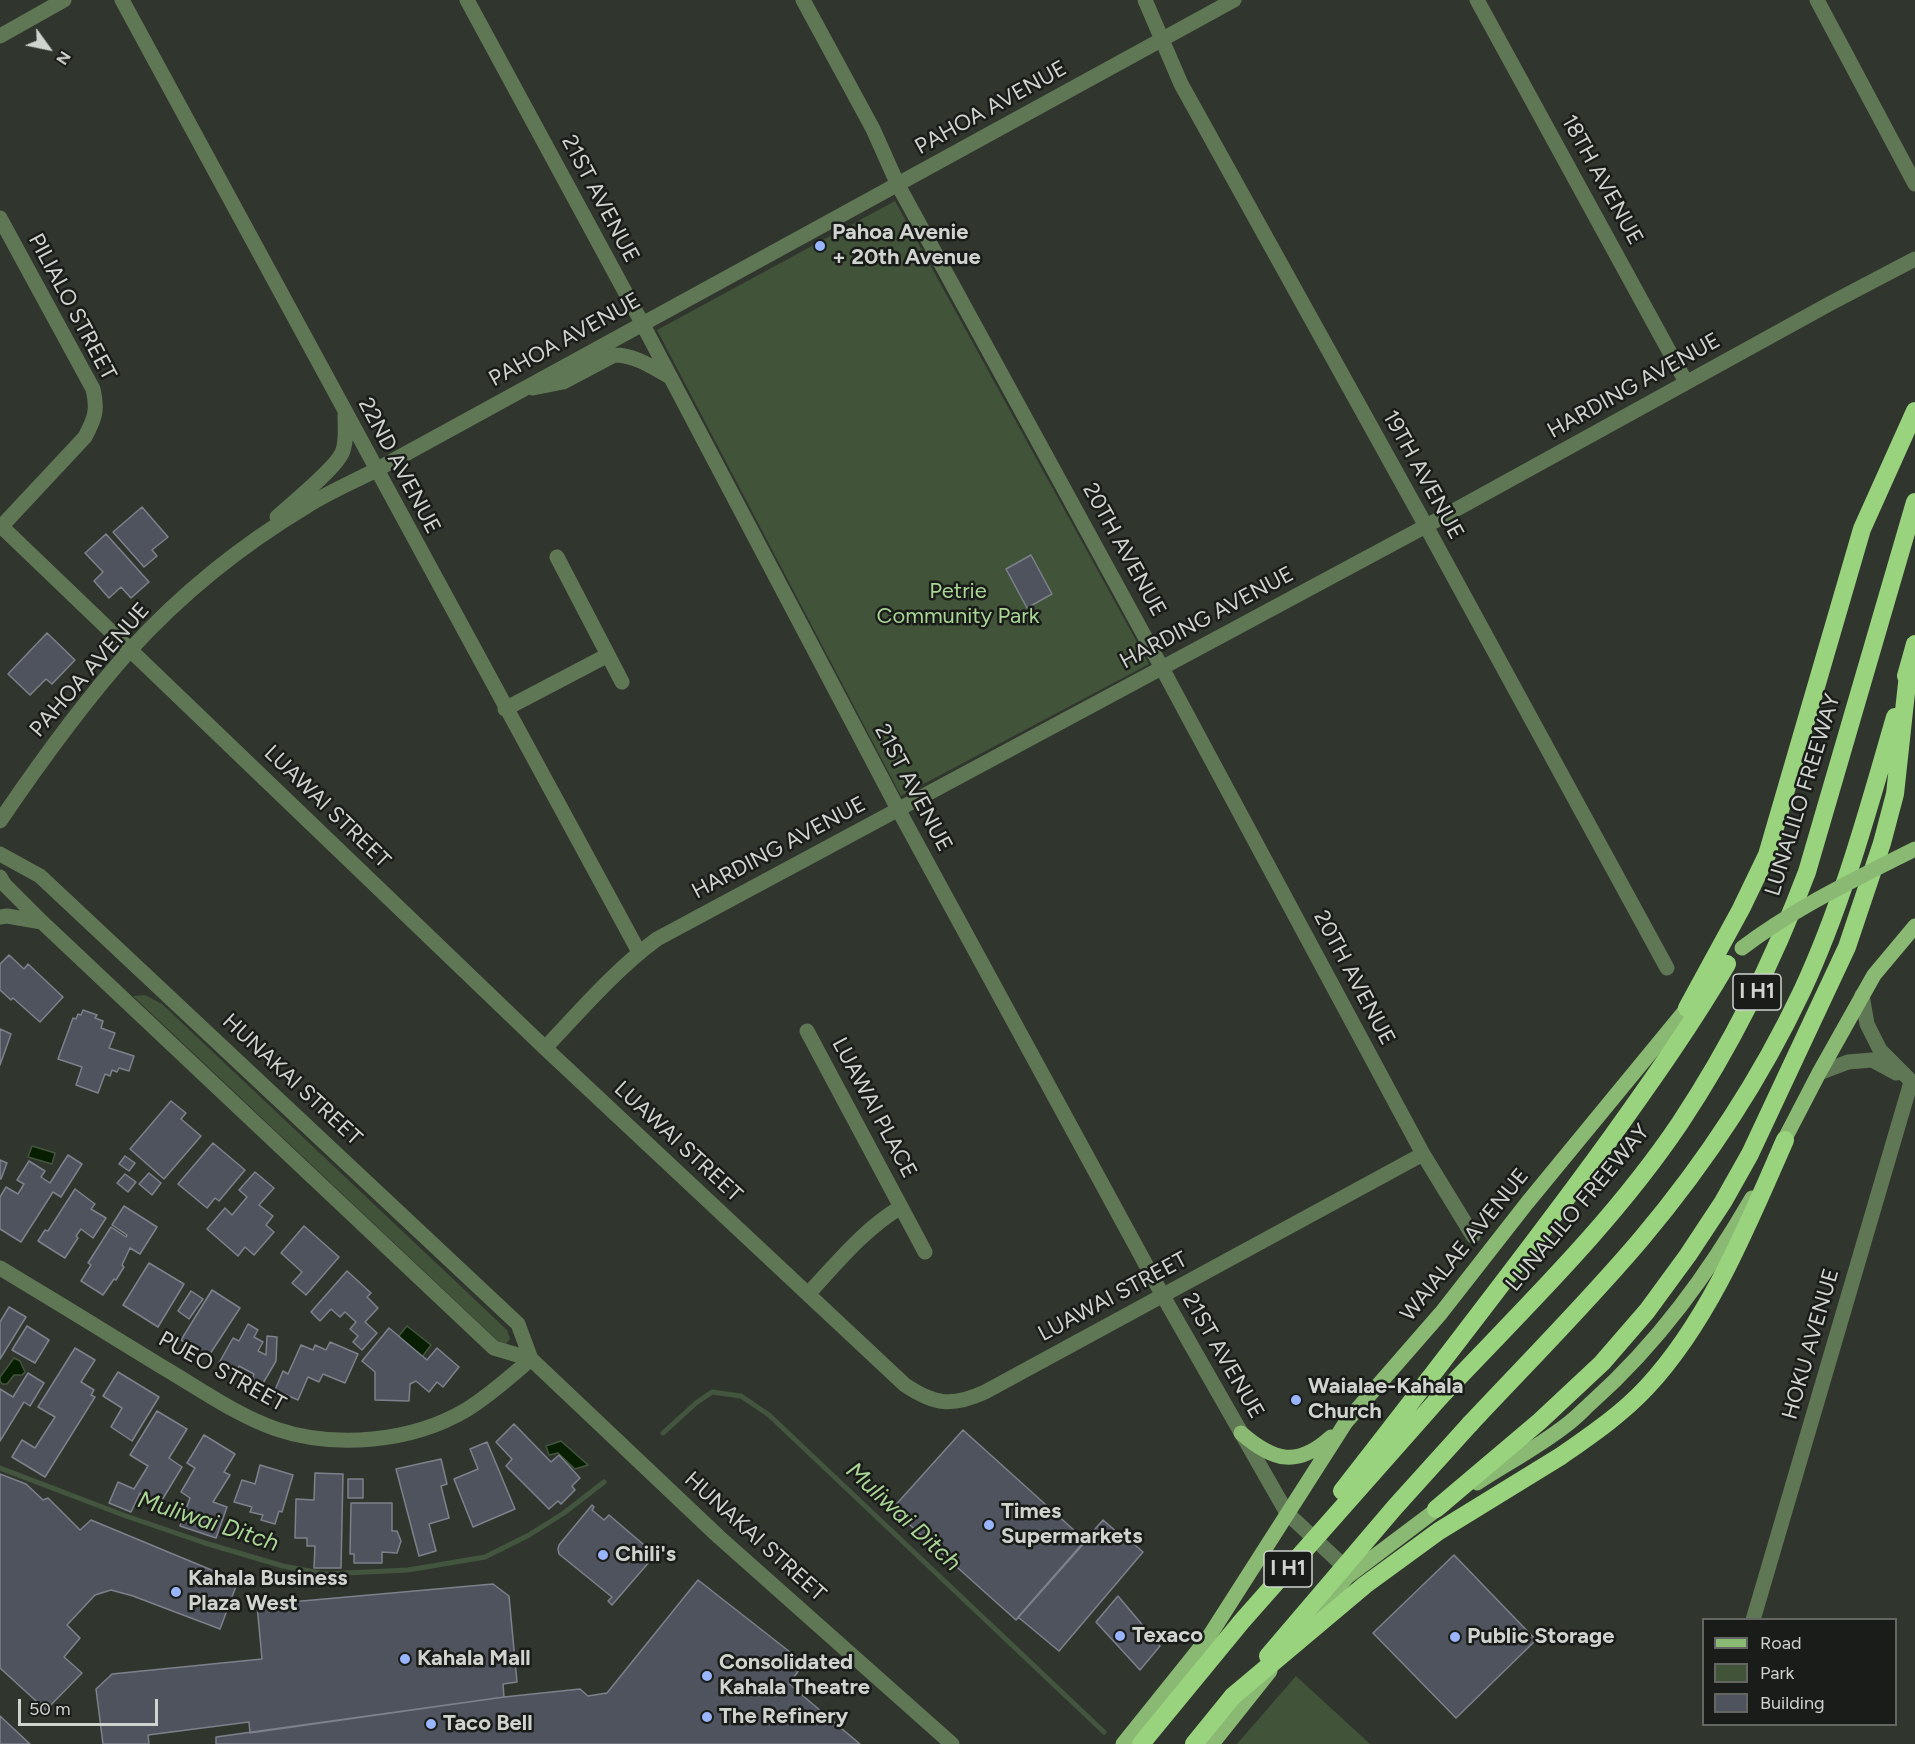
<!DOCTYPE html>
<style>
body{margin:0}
#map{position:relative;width:1915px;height:1744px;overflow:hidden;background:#30362e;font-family:Figtree,sans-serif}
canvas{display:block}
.legend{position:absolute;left:1702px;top:1618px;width:195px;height:108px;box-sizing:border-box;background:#1a1c19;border:2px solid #636662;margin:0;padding:8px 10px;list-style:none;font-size:18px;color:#d0d4cf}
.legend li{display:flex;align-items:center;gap:12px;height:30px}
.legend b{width:30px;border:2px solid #636662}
.north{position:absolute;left:18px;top:18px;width:60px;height:60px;-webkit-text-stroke:4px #1a1c19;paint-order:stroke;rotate:123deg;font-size:16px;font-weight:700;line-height:24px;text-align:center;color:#d0d4cf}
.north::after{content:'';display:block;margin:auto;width:21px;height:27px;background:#d0d4cf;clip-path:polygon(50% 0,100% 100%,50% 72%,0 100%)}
.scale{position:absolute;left:18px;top:1699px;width:140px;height:27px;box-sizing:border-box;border:3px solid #d0d4cf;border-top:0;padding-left:8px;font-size:18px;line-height:21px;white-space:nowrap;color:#d0d4cf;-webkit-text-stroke:4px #1a1c19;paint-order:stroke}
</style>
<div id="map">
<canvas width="1915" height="1744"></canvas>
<ul class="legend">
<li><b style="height:8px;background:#89b972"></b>Road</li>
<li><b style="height:16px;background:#415338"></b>Park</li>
<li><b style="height:16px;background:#4f535d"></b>Building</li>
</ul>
<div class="north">N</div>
<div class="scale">50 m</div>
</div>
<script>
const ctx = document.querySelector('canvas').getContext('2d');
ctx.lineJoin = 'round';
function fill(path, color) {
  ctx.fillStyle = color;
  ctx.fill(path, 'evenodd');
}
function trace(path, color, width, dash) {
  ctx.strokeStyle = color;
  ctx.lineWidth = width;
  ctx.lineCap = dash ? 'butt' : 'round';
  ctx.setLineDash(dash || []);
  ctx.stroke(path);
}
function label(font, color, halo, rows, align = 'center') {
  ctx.font = font + ' Figtree,sans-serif';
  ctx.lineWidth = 5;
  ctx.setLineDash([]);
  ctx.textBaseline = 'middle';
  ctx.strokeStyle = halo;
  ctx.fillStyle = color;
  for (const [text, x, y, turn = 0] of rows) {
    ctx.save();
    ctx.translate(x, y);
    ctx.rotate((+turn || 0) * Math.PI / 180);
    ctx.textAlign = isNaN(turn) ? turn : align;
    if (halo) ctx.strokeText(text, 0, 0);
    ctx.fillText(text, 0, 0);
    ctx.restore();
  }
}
const green = new Path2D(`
 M895,201L1149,664L901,796L657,330Z
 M145,995L162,1004L507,1330L510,1339L506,1344L498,1341L133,996Z
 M1296,1676L1370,1744H1237Z`);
const water = new Path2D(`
 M32,1146L55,1153L52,1164L28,1157Z
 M407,1326L431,1345L422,1357L398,1337Z
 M14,1358L20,1361L25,1372L22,1375H14L7,1384H2L0,1381V1377Z
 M561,1441L588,1465L575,1469L558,1453L549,1455L546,1446Z`);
const stream = new Path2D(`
 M663,1433L696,1403L712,1392L741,1396L769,1415L1104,1732
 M0,1468L126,1516L205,1543L283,1566L325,1574L408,1570L485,1557L529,1535L564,1513L604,1482`);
const building = new Path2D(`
 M142,507L168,537L152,550L157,556L144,567L113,532Z
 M106,534L149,582L131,598L121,587L109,598L94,581L103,572L85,553Z
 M1031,555L1052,594L1027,608L1006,569Z
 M47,633L75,660L52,684L46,679L30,695L8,674Z
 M9,955L24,969L28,964L63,997L40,1022L13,998L11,1000L0,990V964Z
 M83,1010L97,1015L95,1018L103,1021L101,1028L115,1033L109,1048L134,1056L129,1071L119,1068L117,1072L112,1070L110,1076L105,1074L98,1093L76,1085L82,1067L58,1059L73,1018L76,1019L78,1014L81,1015Z
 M0,1029L11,1034L0,1065Z
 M171,1101L186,1113L181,1119L201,1136L164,1179L130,1149Z
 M213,1143L245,1170L219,1201L215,1198L207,1208L178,1184Z
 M68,1155L82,1164L61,1197L53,1192L21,1242L0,1229V1197L6,1187L18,1194L24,1184L17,1180L29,1161L45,1171L41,1177L50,1183Z
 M125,1156L135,1163L129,1171L119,1164Z
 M0,1160L7,1163L1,1179H0Z
 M255,1172L274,1188L259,1205L273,1216L266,1225L274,1232L254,1255L245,1247L238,1256L207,1229L225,1208L232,1215L247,1197L239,1190Z
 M149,1173L161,1183L152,1195L139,1184Z
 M125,1174L136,1182L128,1192L117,1183Z
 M75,1189L95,1204L91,1209L106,1218L93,1238L81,1229L76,1236L78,1238L65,1258L38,1241L45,1230L48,1231Z
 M124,1206L157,1227L140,1254L130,1248L122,1265L124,1267L116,1280L114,1279L103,1295L81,1281L91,1265L88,1263L111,1227L126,1237L127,1235L112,1225Z
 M304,1226L339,1257L306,1295L292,1283L302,1272L281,1253Z
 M149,1263L184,1284L158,1327L123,1305Z
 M347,1271L371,1293L367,1297L378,1308L365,1322L377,1333L362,1350L353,1342L358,1336L350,1329L356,1322L345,1312L340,1317L331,1309L320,1321L311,1312Z
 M212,1290L240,1308L208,1357L181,1340Z
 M191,1291L203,1299L189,1319L178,1311Z
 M9,1307L26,1317L0,1359V1322Z
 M248,1324L258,1330L254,1337L263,1342L258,1351L266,1355L267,1336L277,1337L276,1361L262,1385L252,1379L254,1374L239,1366L236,1372L219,1363L233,1338L239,1341Z
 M27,1326L49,1340L35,1363L12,1350Z
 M389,1328L427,1360L437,1348L459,1367L443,1387L437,1382L429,1392L416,1381L410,1384L409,1401L375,1400V1372L362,1361Z
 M330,1342L358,1354L345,1383L323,1374L319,1382L308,1377L298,1400L275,1390L283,1371L288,1374L301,1345L313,1350L315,1345L326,1350Z
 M75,1348L95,1360L81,1382L94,1390L91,1395L95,1397L45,1477L12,1457L22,1440L35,1448L55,1417L38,1407Z
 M118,1372L159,1397L132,1441L111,1427L122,1408L103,1396Z
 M28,1373L44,1383L30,1406L24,1402L0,1441V1389L13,1397Z
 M157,1411L187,1429L169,1458L182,1467L159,1505L140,1493L131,1512L109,1503L118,1482L134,1489L148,1466L130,1455Z
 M514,1424L551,1462L559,1455L580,1478L572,1486L575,1490L561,1504L558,1501L549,1509L506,1466L512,1459L496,1442Z
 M963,1430L1086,1541L1016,1620L892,1509Z
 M204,1435L235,1454L224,1472L230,1475L213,1502L227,1507L216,1538L180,1526L190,1498L181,1492L195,1468L187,1463Z
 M487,1442L515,1509L473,1527L454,1479L478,1469L470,1449Z
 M441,1459L447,1484L441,1486L449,1518L429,1524L436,1551L419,1556L396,1469Z
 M260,1465L293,1475L282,1512L279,1511L275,1524L261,1520L263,1515L250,1512L252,1507L234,1502L242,1480L255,1484Z
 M315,1473L343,1474L341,1568H314L315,1546H307V1538H295L296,1499L314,1500Z
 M0,1474L26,1484L43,1500L48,1498L80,1530L91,1520L238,1581L220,1629L133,1596L111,1590L95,1595L67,1625L80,1638L64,1657L82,1673L46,1710L0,1668Z
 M348,1479H363V1498H348Z
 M351,1503H392V1531H397L401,1541L397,1553L382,1552V1563H354V1554H350Z
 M592,1505L594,1507L592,1510L604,1520L609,1515L650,1550L644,1556L650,1561L612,1605L608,1601L612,1597L559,1554L558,1549L559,1545Z
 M1103,1520L1118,1533L1119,1531L1143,1552L1059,1651L1018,1617Z
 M1454,1555L1536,1640L1456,1718L1373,1633Z
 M698,1580L804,1663L789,1684L860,1744H216V1737L504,1697L580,1689L588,1696L607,1693Z
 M493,1584L509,1596L517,1682L503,1684L504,1697L250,1733L249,1722L148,1735L149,1744H103L96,1689L109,1677L112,1674L262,1659L257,1605Z
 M1118,1596L1160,1646L1140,1670L1096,1622Z
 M0,1716L30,1744H0Z`);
const minor = new Path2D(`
 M122,0L639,952
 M467,0L642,323L898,809L1163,1296L1287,1513L1351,1573
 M803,0L873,129L898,185L1162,668L1423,1154L1473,1236
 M1145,0L1181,84L1426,526L1667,968
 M1477,0L1686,382
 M1817,0L1915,184
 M0,36L64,0
 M0,218L93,389C98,410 95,418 85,437L1,527
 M533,388L563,382L614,355C635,355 652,367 670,377
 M277,517C292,503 334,470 342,453C347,442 345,427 345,415
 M0,525L545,1048L905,1385C935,1405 952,1407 985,1392L1423,1154
 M608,655L622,682
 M505,709L608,655L557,557
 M0,821C40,762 82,704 130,650C181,594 242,545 307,506C329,492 353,482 376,470L1234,0
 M0,854L40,876L518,1324L531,1359
 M0,877L4,884L42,922L494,1348L531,1359L719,1537L952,1744
 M0,917L7,916L42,922
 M1862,995L1867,1024L1880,1050L1915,1085
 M807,1031L925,1252
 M545,1048C581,1010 615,970 657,939L1426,526L1831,303L1915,259
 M1819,1073L1848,1062L1872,1060L1896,1073
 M0,1268C55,1301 109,1334 164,1368C200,1389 236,1415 276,1429C335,1449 412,1442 466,1410C489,1396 510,1377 531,1359
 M808,1294C837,1263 864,1229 901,1207
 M1753,1620L1911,1082`);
const major = new Path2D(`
 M1889,862L1915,849
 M1780,1148L1819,1073L1874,975L1915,926
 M1241,1433C1274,1462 1298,1467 1331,1437
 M1477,1483C1506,1464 1538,1447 1565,1426C1575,1419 1583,1410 1592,1402C1658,1343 1708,1274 1752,1198
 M1306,1627L1347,1577L1444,1504
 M1123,1744L1208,1638L1346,1422L1441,1313L1527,1203L1693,1001
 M1212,1744L1270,1671`);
const highway = new Path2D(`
 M1906,676L1915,644
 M1687,1008L1741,909L1767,855L1862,529L1915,411
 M1429,1379C1491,1298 1554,1217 1613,1135C1653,1079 1692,1024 1727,964
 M1440,1397C1523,1309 1612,1224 1680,1123C1733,1043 1773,962 1807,872L1915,502
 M1470,1424C1528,1362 1588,1302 1642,1238C1705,1163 1760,1080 1802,991C1843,903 1868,810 1895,717
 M1561,1456C1591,1435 1622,1414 1647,1387C1710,1319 1748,1224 1785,1140
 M1436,1509L1540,1421L1602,1363L1647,1311L1688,1255L1723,1202L1750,1154L1847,947L1882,843L1895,794L1909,665
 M1194,1744L1233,1696`);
const majorBridge = new Path2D(`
 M1742,948C1788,913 1838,888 1889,862`);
const highwayBridge = new Path2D(`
 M1342,1491L1429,1379
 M1268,1656L1395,1507L1470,1424
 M1233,1696L1365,1585L1439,1531L1561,1456
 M1141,1744L1242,1621L1440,1397`);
const markers = [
 [820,246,6,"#99b5fd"],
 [1296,1400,6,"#99b5fd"],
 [989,1525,6,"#99b5fd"],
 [603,1555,6,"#99b5fd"],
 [176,1592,6,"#99b5fd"],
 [1120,1636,6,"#99b5fd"],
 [1455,1637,6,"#99b5fd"],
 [405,1659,6,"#99b5fd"],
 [707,1676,6,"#99b5fd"],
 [707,1717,6,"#99b5fd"],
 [431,1724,6,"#99b5fd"]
];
const shields = [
 [1757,992,48],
 [1288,1569,48]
];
const shieldNames = [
 ["I H1",1757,992],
 ["I H1",1288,1569]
];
const streetNames = [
 ["PAHOA AVENUE",991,108,-29],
 ["18TH AVENUE",1602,180,61],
 ["21ST AVENUE",600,199,62],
 ["PILIALO STREET",72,307,62],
 ["PAHOA AVENUE",565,340,-29],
 ["HARDING AVENUE",1634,386,-29],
 ["22ND AVENUE",399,466,62],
 ["19TH AVENUE",1423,475,61],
 ["20TH AVENUE",1124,550,61],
 ["HARDING AVENUE",1207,618,-28],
 ["PAHOA AVENUE",90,670,-49],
 ["21ST AVENUE",913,788,62],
 ["LUNALILO FREEWAY",1803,795,-73],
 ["LUAWAI STREET",327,807,44],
 ["HARDING AVENUE",779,848,-28],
 ["20TH AVENUE",1354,978,62],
 ["HUNAKAI STREET",292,1080,43],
 ["LUAWAI PLACE",874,1108,62],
 ["LUAWAI STREET",678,1142,43],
 ["LUNALILO FREEWAY",1578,1208,-50],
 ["WAIALAE AVENUE",1465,1245,-51],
 ["LUAWAI STREET",1113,1297,-28],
 ["HOKU AVENUE",1811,1344,-74],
 ["21ST AVENUE",1223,1356,60],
 ["PUEO STREET",222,1372,29],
 ["HUNAKAI STREET",755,1537,42]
];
const poiNames = [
 ["Pahoa Avenie",832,233],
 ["+ 20th Avenue",832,258],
 ["Waialae-Kahala",1308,1387],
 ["Church",1308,1412],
 ["Times",1001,1512],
 ["Supermarkets",1001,1537],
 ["Chili's",615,1555],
 ["Kahala Business",188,1579],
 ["Plaza West",188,1604],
 ["Texaco",1132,1636],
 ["Public Storage",1467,1637],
 ["Kahala Mall",417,1659],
 ["Consolidated",719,1663],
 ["Kahala Theatre",719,1688],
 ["The Refinery",719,1717],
 ["Taco Bell",443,1724]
];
const parkNames = [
 ["Petrie",958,592],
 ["Community Park",958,617]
];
const waterNames = [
 ["Muliwai Ditch",903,1517,43],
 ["Muliwai Ditch",208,1522,18]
];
fill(green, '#415338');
fill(water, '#071f00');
trace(water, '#43553e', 1.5);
trace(stream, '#43553e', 5);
fill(building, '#4f535d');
trace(building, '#7d818b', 1.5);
trace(minor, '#607755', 15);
trace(major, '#89b972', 15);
trace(highway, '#99d37d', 18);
trace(majorBridge, '#89b972', 15);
trace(highwayBridge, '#99d37d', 18);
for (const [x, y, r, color] of markers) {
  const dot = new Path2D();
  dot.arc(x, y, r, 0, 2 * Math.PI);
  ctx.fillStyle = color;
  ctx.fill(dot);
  trace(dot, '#1a1c19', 2);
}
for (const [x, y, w] of shields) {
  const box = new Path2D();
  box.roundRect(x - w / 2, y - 18, w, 36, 4.5);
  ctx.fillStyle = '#1a1c19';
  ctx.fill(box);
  trace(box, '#d0d4cf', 1.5);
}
label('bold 21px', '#d0d4cf', null, shieldNames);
label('22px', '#d0d4cf', '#1a1c19', streetNames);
label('bold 22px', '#d0d4cf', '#1a1c19', poiNames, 'left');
label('22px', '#aad795', '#1a1c19', parkNames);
label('italic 24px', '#aad695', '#1a1c19', waterNames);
</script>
